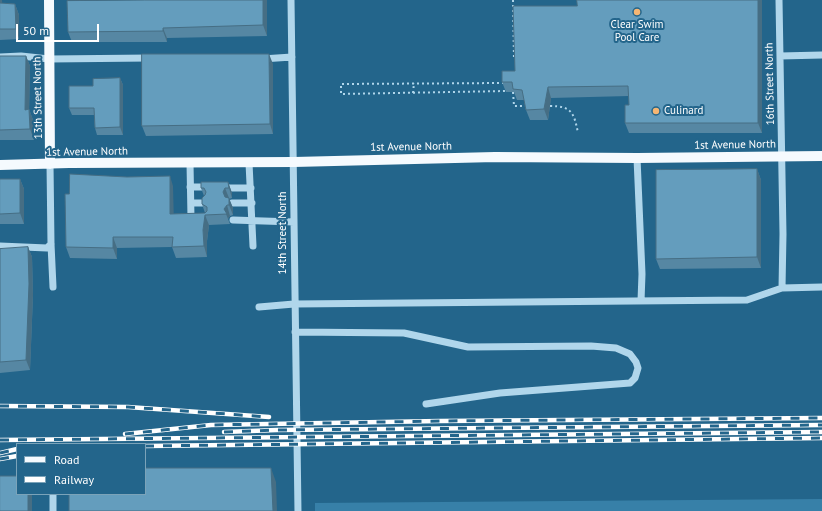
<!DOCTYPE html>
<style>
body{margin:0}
#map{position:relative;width:822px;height:511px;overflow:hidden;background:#23658b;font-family:"PT Sans",sans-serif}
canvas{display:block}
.legend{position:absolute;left:16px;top:443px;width:130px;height:52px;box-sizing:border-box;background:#23658b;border:1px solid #7ba3b9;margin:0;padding:5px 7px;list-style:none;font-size:12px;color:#fff}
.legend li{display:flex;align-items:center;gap:8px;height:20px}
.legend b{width:20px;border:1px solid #7ba3b9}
.scale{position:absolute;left:16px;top:24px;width:83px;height:18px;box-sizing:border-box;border:2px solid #fff;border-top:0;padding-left:5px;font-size:12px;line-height:14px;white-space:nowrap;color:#fff;-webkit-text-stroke:3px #23658b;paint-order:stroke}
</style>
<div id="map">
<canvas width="822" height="511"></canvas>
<ul class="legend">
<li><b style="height:5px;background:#f5fafe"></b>Road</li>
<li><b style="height:5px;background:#fff"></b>Railway</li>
</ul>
<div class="scale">50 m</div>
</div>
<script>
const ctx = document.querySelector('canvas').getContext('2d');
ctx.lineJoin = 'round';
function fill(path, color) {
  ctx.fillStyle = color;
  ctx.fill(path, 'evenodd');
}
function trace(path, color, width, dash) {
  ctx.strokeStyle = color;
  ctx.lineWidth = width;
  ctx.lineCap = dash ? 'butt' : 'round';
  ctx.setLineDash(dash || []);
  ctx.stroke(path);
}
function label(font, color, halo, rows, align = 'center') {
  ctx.font = font + ' "PT Sans",sans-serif';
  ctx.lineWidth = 4;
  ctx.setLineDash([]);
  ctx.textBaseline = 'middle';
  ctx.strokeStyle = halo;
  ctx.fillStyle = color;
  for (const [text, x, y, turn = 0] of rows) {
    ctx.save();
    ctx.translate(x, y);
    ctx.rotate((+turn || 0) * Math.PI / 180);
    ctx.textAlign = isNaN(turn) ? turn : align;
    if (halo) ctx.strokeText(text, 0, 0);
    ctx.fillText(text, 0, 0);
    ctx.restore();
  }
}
const green = new Path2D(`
 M822,499V511H315V503Z`);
const path = new Path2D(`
 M513,0L514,60
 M504,83L341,84V94L506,91
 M513,92L514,106H527
 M413,93L414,83
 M550,106C572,106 574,113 578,133`);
const minor = new Path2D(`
 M291,0L298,511
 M779,0L783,234L782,288
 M780,56L822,55
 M0,57L21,56L49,59L150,58
 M262,59L292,57
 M637,158L642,274L641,301
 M190,163L191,218L195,219
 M249,163L253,246
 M50,164L51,244L53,287
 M190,187H210
 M222,188H251
 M191,203H205
 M232,203H252
 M233,220L294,222
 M0,246L47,248L51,244
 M259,307L294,304L747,300L782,288L822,287
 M295,332L404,333L468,347L591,346L616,348L630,354L636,362L638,368L635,378L630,383L500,393L426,404
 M53,495V511`);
const major = new Path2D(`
 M49,0L50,164
 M0,165L69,163L294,162L495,157L637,158L822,156`);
const rail = new Path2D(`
 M0,406L128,407L269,417
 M224,432L277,430L822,425
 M125,434L211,425L440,421L822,418
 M0,440L822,432
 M145,446L822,438
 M0,453L17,449
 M0,459L17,456`);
const wall = new Path2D(`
 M0,0H2V3L15,4L19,15V39L0,40Z
 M267,0V36L167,38V42H72L68,32Z
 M577,0H762V133H629L625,123L629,105V96L551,98L548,120H530L526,110L524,100H517L514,92H506L502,82L515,71L577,6Z
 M0,56H26L30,66L29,109L33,120L34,140H0Z
 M273,64V134L146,136L142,126Z
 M120,78L123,85V135H97L95,128L94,115H72L69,108L93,86Z
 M757,169L761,180V268L660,269L656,259Z
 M0,179H20L24,189V224H0Z
 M228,182L232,193V198L229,199L233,208V215L230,216L228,219L230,224L209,225L207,241V257L176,258L172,247L117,248V259L70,258L66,247L69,194L173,186V214L205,213L202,204L204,196L201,188Z
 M28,247L32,257L33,295L30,370L0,373V249Z`);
const shadedWall = new Path2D(`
 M0,0H2L3,13L0,5Z
 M263,0H267V36L263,25Z
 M758,0H762V133L758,123Z
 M15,4L19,15V39L16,29Z
 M163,28L167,38V42L163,31Z
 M269,54L273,64V134L270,124Z
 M26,56L30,66L29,120L25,110Z
 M120,78L123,85V135L120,127Z
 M548,87L551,98L548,120L544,109Z
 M29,109L33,120L34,140L30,129Z
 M757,169L761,180V268L757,257Z
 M170,176L173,186L174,225L170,214Z
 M20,179L24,189V224L20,213Z
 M228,182L232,193V198L229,188Z
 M225,188L233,208V215L229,205L227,203L223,192Z
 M227,205L230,216L228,219L224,209Z
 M205,215L209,225L207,241V257L204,246L203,230Z
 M113,237L117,248V259L113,248Z
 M28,247L32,257L33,295L30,370L26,360Z
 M271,468L276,482L277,511H273Z
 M28,494H32V511H28Z`);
const building = new Path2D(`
 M145,0H263V25L163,28V31L68,32L67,1Z
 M577,0H758V123H625V105H629L628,86L548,87L544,109L526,110L522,90L513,89L512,82H502V71H515L513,6H577Z
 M0,3L15,4L16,29H0Z
 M142,54H269L270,124L142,126Z
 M0,56H26L25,110L29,109L30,129L0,130Z
 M120,78V127L95,128L94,108H69V86H93V79Z
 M757,169V257L656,259V170Z
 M70,174L127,177L170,176V214L205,213L207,211V207L202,204V198L205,195L206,192L204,188H201V182H228L229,188H225L223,192L225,197L229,198V205H227L224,209L227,214L205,215L203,230L204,246L172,247L173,237H113V248L66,247L65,194H69Z
 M0,179H20V213L0,214Z
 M28,247L29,284L26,360L0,362V249Z
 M145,468H271L273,511H69V494H145Z
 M0,476H17V494H28V511H0Z`);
const markers = [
 [637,12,4,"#f6b673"],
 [656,111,4,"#f6b673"]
];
const poiNames = [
 ["Clear Swim",637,25],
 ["Pool Care",637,38],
 ["Culinard",664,111,"left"]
];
const streetNames = [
 ["16th Street North",770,84,-91],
 ["13th Street North",38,98,-91],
 ["1st Avenue North",735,145,-1],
 ["1st Avenue North",411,147,-1],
 ["1st Avenue North",87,152,-1],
 ["14th Street North",283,233,-90]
];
fill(green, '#3780a8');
trace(path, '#b0d6eb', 2, [2, 3]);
trace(minor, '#b0d6eb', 7);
trace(major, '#f5fafe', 10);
trace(rail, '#fff', 4.5);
trace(rail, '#23658b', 3, [9]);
fill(wall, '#5687a3');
fill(shadedWall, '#466e84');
fill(building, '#649dbd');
trace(building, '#466e84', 1);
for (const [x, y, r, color] of markers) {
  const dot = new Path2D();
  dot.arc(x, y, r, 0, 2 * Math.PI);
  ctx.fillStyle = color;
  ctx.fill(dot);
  trace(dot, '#23658b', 1.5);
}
label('11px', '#fff', '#23658b', poiNames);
label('11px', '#fff', '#23658b', streetNames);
</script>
